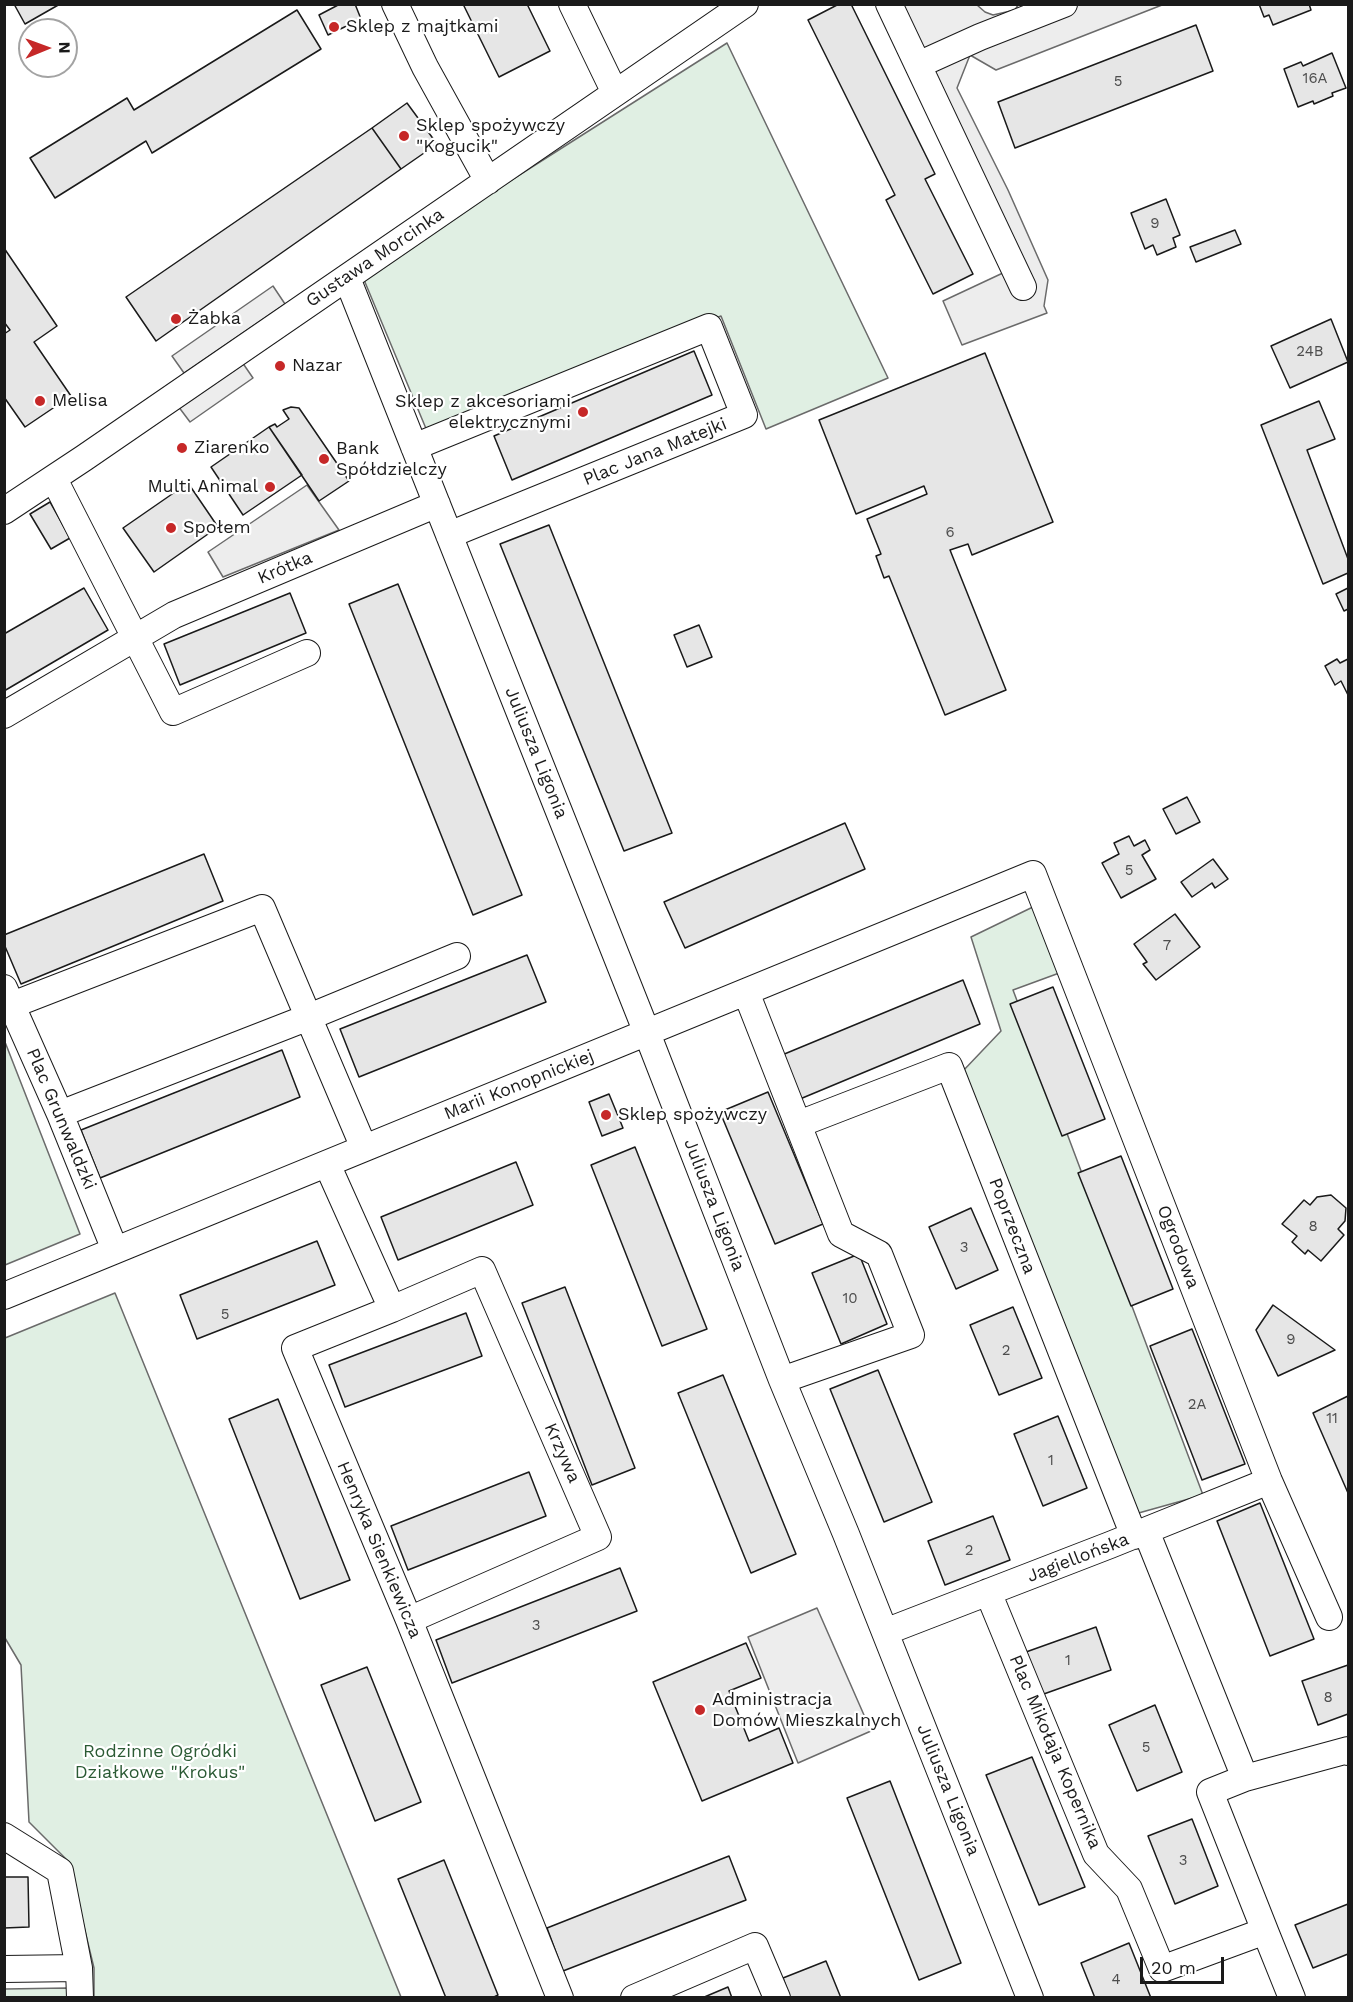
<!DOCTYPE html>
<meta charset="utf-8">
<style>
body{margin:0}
#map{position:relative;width:1353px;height:2002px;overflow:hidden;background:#fff;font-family:"Work Sans",sans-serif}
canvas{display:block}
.frame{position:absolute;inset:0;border:6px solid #1a1a1a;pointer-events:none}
.north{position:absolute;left:18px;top:18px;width:60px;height:60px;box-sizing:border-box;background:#fff;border:2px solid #a3a3a3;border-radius:50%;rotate:89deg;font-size:16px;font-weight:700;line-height:24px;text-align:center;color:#1a1a1a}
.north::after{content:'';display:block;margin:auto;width:21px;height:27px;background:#c62828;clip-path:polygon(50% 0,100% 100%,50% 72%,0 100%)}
.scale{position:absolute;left:1140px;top:1957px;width:84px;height:27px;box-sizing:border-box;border:3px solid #1a1a1a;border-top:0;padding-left:8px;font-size:18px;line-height:21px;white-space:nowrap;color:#1a1a1a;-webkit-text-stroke:4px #fff;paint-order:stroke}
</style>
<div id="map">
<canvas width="1353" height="2002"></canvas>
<div class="frame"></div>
<div class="north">N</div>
<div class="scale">20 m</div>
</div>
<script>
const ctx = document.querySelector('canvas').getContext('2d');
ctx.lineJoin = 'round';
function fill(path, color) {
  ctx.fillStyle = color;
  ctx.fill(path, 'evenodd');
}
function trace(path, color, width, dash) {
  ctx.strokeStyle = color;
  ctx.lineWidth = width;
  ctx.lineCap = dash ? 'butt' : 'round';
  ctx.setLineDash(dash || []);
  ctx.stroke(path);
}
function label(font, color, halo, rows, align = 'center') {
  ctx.font = font + ' "Work Sans",sans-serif';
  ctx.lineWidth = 4.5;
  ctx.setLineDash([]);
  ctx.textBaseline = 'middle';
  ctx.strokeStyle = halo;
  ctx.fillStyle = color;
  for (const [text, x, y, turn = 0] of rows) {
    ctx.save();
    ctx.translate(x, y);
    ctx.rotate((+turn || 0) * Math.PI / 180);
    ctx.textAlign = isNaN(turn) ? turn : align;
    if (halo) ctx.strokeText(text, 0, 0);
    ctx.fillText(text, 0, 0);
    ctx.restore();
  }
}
const green = new Path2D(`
 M727,43L888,378L766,429L721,316L427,431L362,275Z
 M1037,905L1062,972L1013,990L1203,1495L1135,1514L962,1072L1001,1031L971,937Z
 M5,1042L80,1234L5,1265H4Z
 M115,1293L401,1997H94V1968L68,1861L29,1822L21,1665L5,1638V1338Z
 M67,1988V1997H5V1989Z`);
const parking = new Path2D(`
 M879,5H977L985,12L993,15L1015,10L1018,5H1162L996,70L970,55L957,88L1008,190L1048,280L1044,306L1047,313L962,345L943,301L1005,272Z
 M273,286L285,304L184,373L172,356Z
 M242,362L253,378L190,422L178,406Z
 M307,485L339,530L223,577L208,552Z
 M817,1608L871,1731L798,1763L748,1637Z`);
const building = new Path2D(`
 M14,4H60L25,24Z
 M340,4H355L361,19L328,35L319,15Z
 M463,4H527L550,51L499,77Z
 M839,4H851L935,174L925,179L973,274L933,294L886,200L895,195L808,20Z
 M1259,4H1309L1311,10L1273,25L1269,15L1264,17Z
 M297,10L321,49L152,153L146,141L55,198L30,158L127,98L134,110Z
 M1196,25L1213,71L1015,148L998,102Z
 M1332,53L1346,88L1332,93L1333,96L1314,104L1313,101L1298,107L1284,69L1301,62L1303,66Z
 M407,103L437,144L401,169L372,128Z
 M372,128L401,169L156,341L126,297Z
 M1166,199L1180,235L1173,238L1176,247L1157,255L1153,245L1145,249L1131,213Z
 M1235,230L1241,244L1196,262L1190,247Z
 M4,248L57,326L34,342L71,396L25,427L4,397V334L10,330L4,322Z
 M1331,319L1348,362L1290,388L1271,346Z
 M694,351L712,395L512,480L494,436Z
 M985,353L1053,522L972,555L968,544L950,550L1006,690L945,715L889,576L884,578L876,556L881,554L867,519L927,494L924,486L856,514L819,420Z
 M1319,401L1335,439L1307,450L1348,559V573L1323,584L1261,425Z
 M291,407L299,408L349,481L319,501L269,427L275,424L277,427L289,419L283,410Z
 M269,427L302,475L243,515L211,467Z
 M188,483L218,527L154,572L123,528Z
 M50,502L70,538L51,549L30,514Z
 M549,525L672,833L624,851L500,544Z
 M398,584L522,895L473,915L349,604Z
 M84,588L108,630L4,691V634Z
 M1348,588V609L1344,611L1336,594Z
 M290,593L306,633L180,685L164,644Z
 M699,625L712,657L687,667L674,635Z
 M1337,659L1340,663L1348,659V695L1341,681L1335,685L1325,666Z
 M1187,797L1200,822L1176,834L1163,809Z
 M845,823L865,869L685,948L664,902Z
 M1129,836L1134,846L1145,840L1150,850L1142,855L1156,879L1121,898L1102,863L1119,854L1114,843Z
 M204,854L223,901L21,984L4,944V935Z
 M1213,859L1228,879L1215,888L1212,883L1192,897L1181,882Z
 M1175,914L1200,947L1156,980L1143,964L1147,962L1134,944Z
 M527,955L546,1002L359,1077L340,1029Z
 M963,980L980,1024L800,1099L782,1055Z
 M1053,987L1105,1119L1062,1136L1010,1004Z
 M282,1050L300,1097L100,1178L81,1130Z
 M768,1092L823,1224L775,1244L720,1112Z
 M609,1094L623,1128L602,1136L589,1102Z
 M635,1147L707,1329L662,1346L591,1165Z
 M1121,1156L1173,1289L1131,1306L1078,1173Z
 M516,1162L533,1205L398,1260L381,1217Z
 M1331,1195L1346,1208L1345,1221L1338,1229L1344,1235L1321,1261L1308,1250L1305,1254L1292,1242L1297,1236L1282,1224L1304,1200L1310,1205L1317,1197Z
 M971,1208L998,1270L956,1289L929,1227Z
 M317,1241L335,1285L197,1339L180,1295Z
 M859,1254L887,1324L841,1344L812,1273Z
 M565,1287L635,1468L592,1485L522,1303Z
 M1273,1305L1335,1350L1278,1376L1256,1330Z
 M1013,1307L1042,1378L999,1395L970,1325Z
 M466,1313L482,1356L345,1407L329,1365Z
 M1192,1329L1245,1464L1202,1480L1150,1346Z
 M878,1370L932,1502L884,1522L830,1389Z
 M723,1375L796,1554L751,1573L678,1393Z
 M1348,1396V1493L1313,1413Z
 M278,1399L350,1580L300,1599L229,1419Z
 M1058,1416L1087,1488L1043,1506L1014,1434Z
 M529,1472L546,1516L408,1570L391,1526Z
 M1260,1503L1314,1639L1270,1656L1217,1521Z
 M993,1516L1010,1560L945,1585L928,1541Z
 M620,1568L637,1611L452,1683L436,1640Z
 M1096,1627L1111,1670L1041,1695L1026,1652Z
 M746,1643L761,1678L729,1691L749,1741L779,1728L793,1763L702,1801L653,1682Z
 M1348,1665V1714L1318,1725L1302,1681Z
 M367,1667L421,1802L375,1821L321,1685Z
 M1155,1705L1182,1772L1137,1791L1109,1725Z
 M1032,1757L1085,1887L1039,1905L986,1775Z
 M890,1781L961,1963L919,1980L847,1798Z
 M1192,1819L1218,1886L1175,1904L1148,1836Z
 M729,1856L746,1900L563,1971L547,1928Z
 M444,1860L498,1995L492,1998H446L398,1879Z
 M4,1877H28L29,1927L4,1928Z
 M1348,1904V1954L1313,1968L1295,1925Z
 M1129,1943L1151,1998H1095L1081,1963Z
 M826,1961L841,1998H790L783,1978Z
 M728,1987L732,1998H702Z`);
const street = new Path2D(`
 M395,4L425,67L488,181
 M572,4L615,93
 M889,4L1023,287
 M918,65L980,37L1064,4
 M347,278L647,1033L782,1380L846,1534L1030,1998
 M414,447L709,327L744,415L449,535
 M54,479L173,712L307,653
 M4,511L84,458L745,4
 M4,715L174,615L437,504
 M4,988L60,1114L115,1250
 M746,992L841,1234L879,1254L911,1335L782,1380
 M12,1005L262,908L364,1148
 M60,1114L309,1017L457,956
 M799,1124L949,1066L1134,1536
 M327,1164L392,1309L295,1348L409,1620L560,1998
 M4,1296L1033,874L1269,1481L1329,1617
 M392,1309L482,1270L598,1537L409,1620
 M1146,1531L1245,1778
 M988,1592L1096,1854L1129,1889L1162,1969L1265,1931L1292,1998
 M885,1632L1110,1545L1269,1481
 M4,1836L60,1871L79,1968L80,1998
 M1265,1931L1210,1792L1245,1778L1348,1750V1752
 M4,1969L79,1968
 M634,1998L755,1946L777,1998`);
const markers = [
 [334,27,6,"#c62828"],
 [404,136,6,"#c62828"],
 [176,319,6,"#c62828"],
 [280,366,6,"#c62828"],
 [40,401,6,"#c62828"],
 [583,412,6,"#c62828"],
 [182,448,6,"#c62828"],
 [324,459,6,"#c62828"],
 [270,487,6,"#c62828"],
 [171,528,6,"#c62828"],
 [606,1115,6,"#c62828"],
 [700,1710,6,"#c62828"]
];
const numberNames = [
 ["16A",1315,79],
 ["5",1118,82],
 ["9",1155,224],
 ["24B",1310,352],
 ["6",950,533],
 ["5",1129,871],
 ["7",1167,946],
 ["8",1313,1227],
 ["3",964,1248],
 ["10",850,1299],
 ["5",225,1315],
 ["9",1291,1340],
 ["2",1006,1351],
 ["2A",1197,1405],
 ["11",1332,1419],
 ["1",1051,1461],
 ["2",969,1551],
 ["3",536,1626],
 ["1",1068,1661],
 ["8",1328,1698],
 ["5",1146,1748],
 ["3",1183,1861],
 ["4",1116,1980]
];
const poiNames = [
 ["Sklep z majtkami",346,27],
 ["Sklep spożywczy",416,126],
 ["\"Kogucik\"",416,147],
 ["Żabka",188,319],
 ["Nazar",292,366],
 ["Melisa",52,401],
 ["Sklep z akcesoriami",571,402,"right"],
 ["elektrycznymi",571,423,"right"],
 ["Ziarenko",194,448],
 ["Bank",336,449],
 ["Spółdzielczy",336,470],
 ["Multi Animal",258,487,"right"],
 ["Społem",183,528],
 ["Sklep spożywczy",618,1115],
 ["Administracja",712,1700],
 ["Domów Mieszkalnych",712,1721]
];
const streetNames = [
 ["Gustawa Morcinka",375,258,-34],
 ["Plac Jana Matejki",655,452,-22],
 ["Krótka",285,568,-23],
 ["Juliusza Ligonia",536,753,68],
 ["Marii Konopnickiej",519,1085,-22],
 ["Plac Grunwaldzki",61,1119,67],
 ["Juliusza Ligonia",714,1205,69],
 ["Poprzeczna",1012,1226,69],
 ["Ogrodowa",1178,1247,69],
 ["Krzywa",562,1453,66],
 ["Henryka Sienkiewicza",379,1550,67],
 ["Jagiellońska",1078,1558,-21],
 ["Plac Mikołaja Kopernika",1055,1752,67],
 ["Juliusza Ligonia",948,1790,68]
];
const parkNames = [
 ["Rodzinne Ogródki",160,1752],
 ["Działkowe \"Krokus\"",160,1773]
];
fill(green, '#e0efe3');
trace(green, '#6a6a6a', 1.5);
fill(parking, '#ededed');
trace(parking, '#6a6a6a', 1.5);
fill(building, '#e6e6e6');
trace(building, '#1a1a1a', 1.5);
trace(street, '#1a1a1a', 28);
trace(street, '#fff', 26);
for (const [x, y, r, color] of markers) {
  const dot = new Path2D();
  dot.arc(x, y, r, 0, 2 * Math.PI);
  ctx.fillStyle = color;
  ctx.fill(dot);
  trace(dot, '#fff', 2);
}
label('15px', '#4d4d4d', null, numberNames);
label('18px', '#1a1a1a', '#fff', poiNames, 'left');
label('18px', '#1a1a1a', '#fff', streetNames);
label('18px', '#2b5a34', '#fff', parkNames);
</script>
